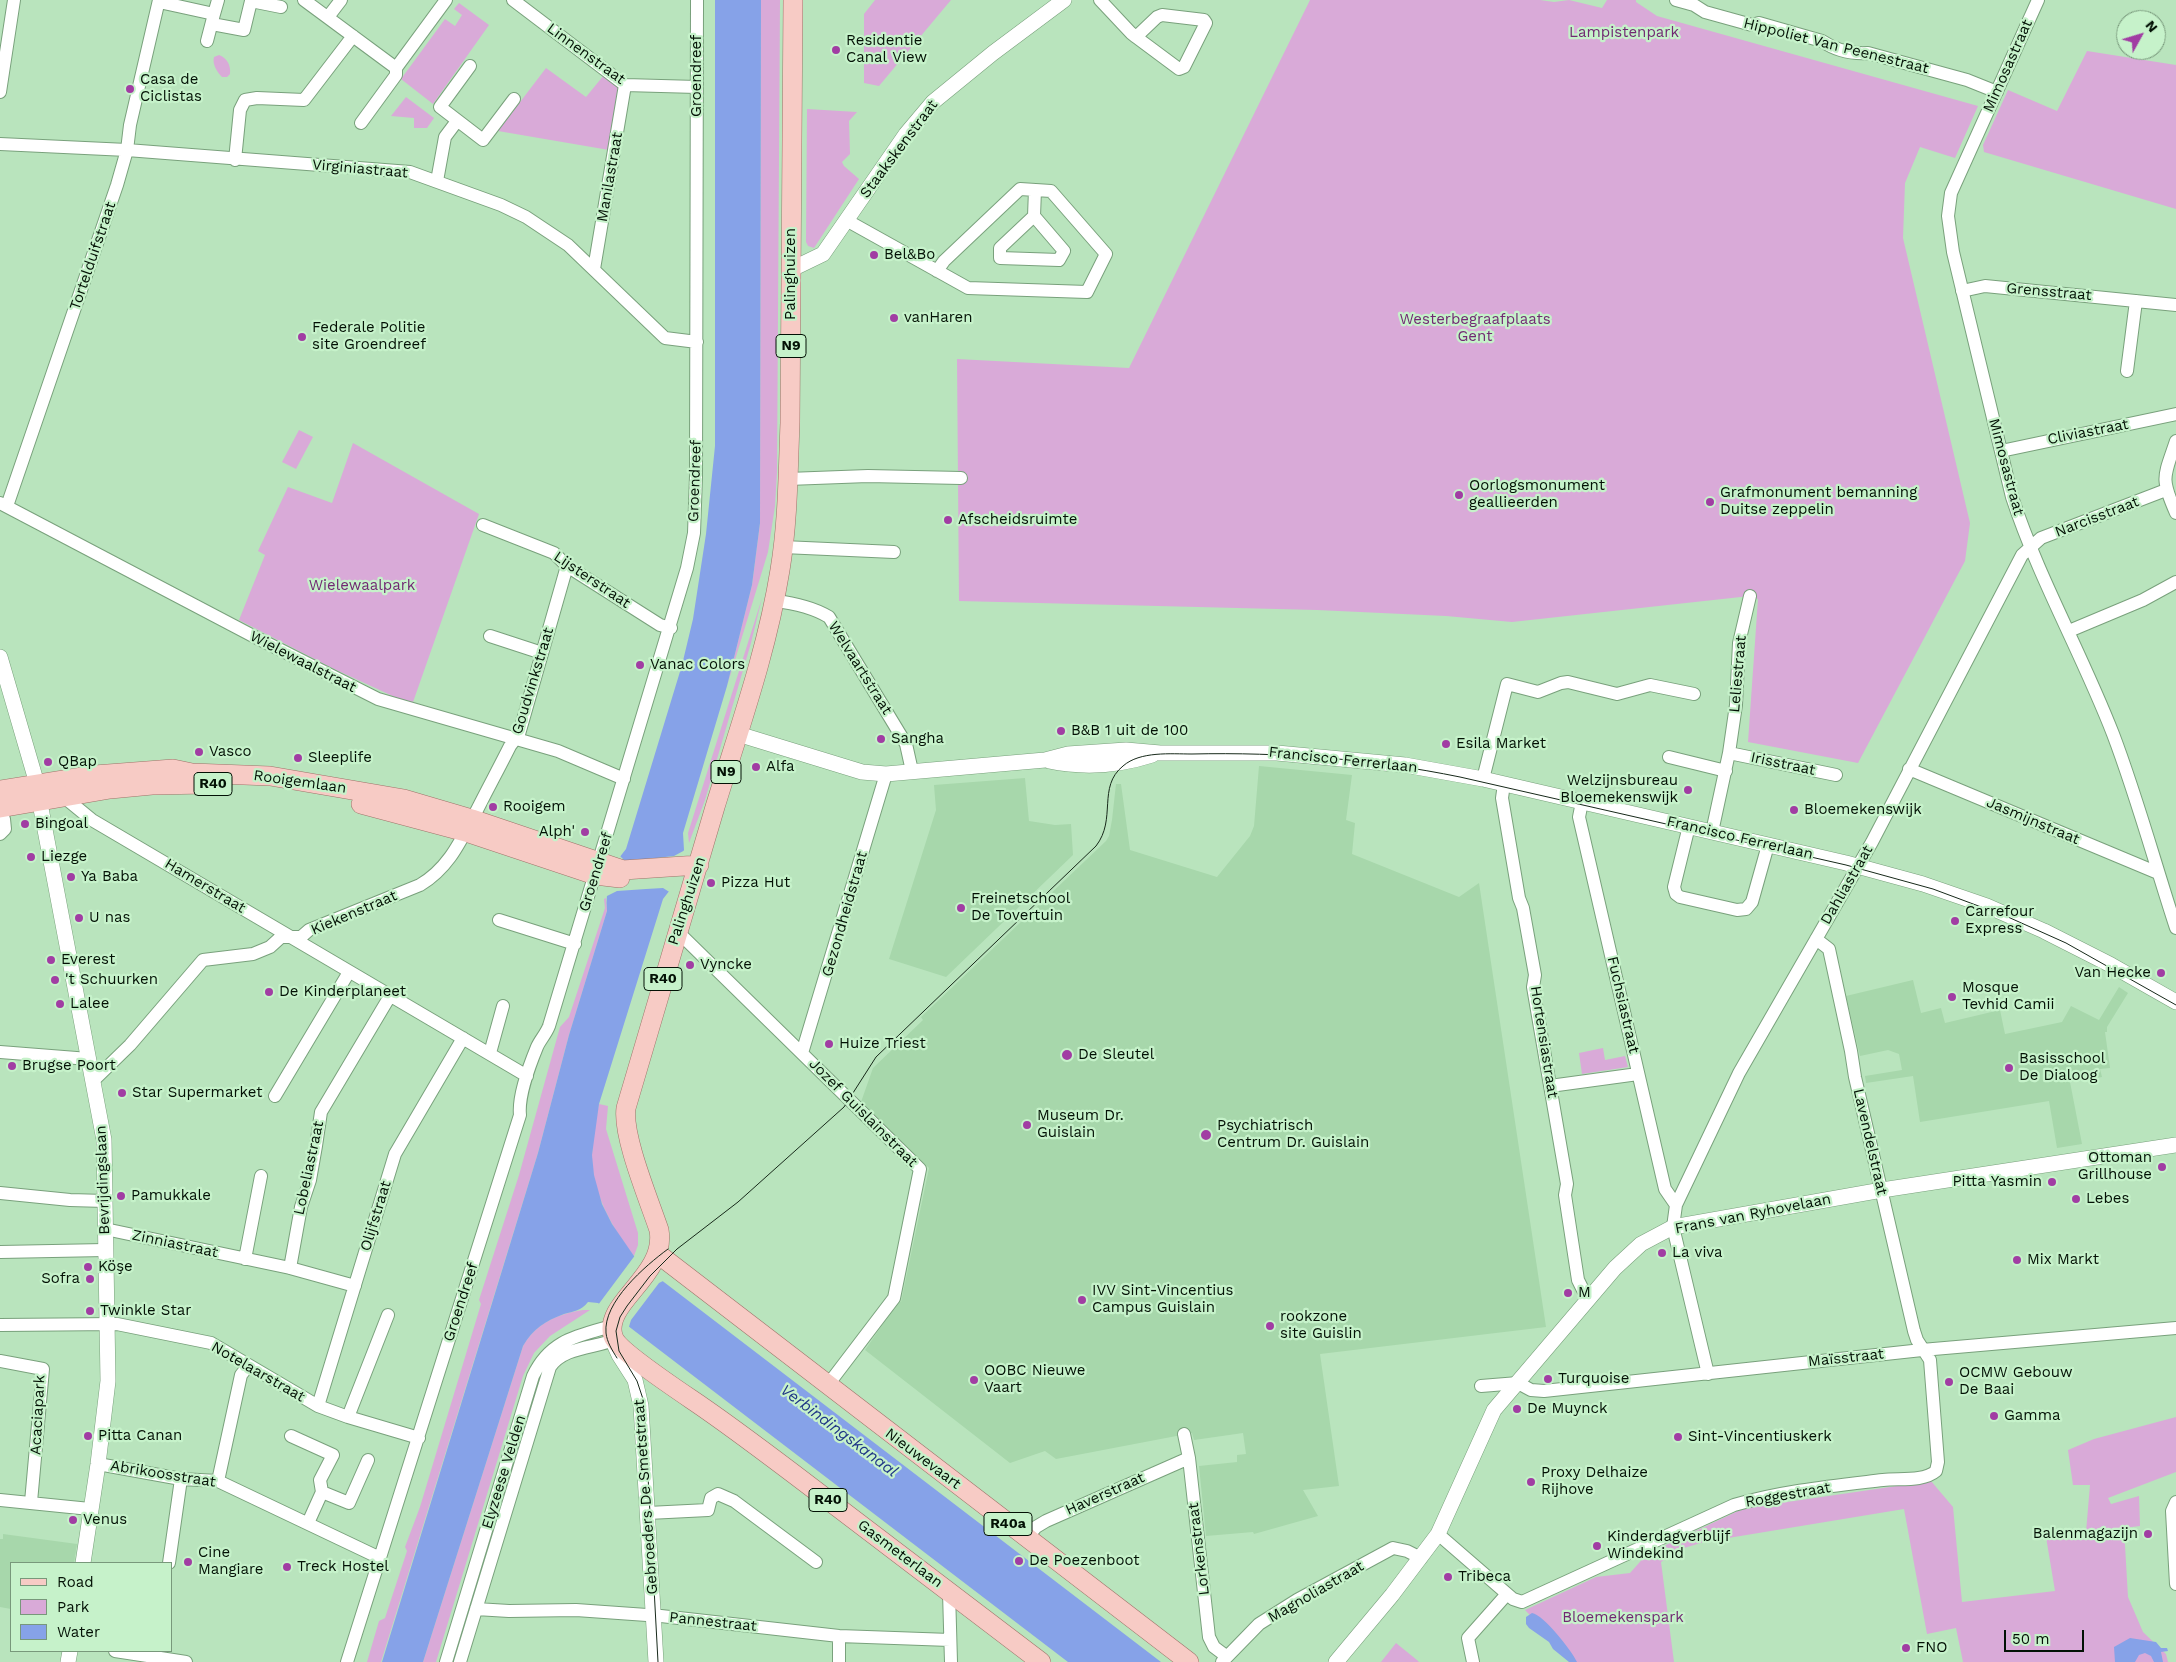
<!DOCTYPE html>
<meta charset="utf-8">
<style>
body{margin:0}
#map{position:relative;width:2176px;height:1662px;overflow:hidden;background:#b9e4bd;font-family:"Work Sans",sans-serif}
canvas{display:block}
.legend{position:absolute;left:10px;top:1562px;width:162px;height:90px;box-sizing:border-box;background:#c6f2ca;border:1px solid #78987b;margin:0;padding:6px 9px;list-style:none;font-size:15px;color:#031105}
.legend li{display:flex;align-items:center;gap:10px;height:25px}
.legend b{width:25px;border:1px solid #78987b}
.north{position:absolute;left:2116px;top:10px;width:50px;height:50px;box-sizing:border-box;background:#c6f2ca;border:1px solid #78987b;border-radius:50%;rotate:51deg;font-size:14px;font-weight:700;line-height:20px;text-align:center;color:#031105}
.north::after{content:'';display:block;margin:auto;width:18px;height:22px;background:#a13da3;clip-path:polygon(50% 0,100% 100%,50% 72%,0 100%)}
.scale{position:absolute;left:2004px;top:1630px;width:80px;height:22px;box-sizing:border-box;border:2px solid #031105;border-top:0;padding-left:6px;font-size:15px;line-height:18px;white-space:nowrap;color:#031105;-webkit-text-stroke:4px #c6f2ca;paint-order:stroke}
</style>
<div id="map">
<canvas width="2176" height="1662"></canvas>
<ul class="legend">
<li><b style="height:6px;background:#f7cbc5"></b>Road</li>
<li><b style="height:14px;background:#d9aad8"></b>Park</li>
<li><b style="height:14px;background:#86a2e8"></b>Water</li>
</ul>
<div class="north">N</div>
<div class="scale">50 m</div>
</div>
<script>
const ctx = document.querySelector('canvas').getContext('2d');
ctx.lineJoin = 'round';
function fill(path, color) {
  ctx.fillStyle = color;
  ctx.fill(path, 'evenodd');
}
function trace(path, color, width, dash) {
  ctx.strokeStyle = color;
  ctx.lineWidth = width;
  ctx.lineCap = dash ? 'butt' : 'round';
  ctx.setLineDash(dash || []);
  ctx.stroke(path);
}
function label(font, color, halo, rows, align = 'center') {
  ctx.font = font + ' "Work Sans",sans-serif';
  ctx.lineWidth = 4.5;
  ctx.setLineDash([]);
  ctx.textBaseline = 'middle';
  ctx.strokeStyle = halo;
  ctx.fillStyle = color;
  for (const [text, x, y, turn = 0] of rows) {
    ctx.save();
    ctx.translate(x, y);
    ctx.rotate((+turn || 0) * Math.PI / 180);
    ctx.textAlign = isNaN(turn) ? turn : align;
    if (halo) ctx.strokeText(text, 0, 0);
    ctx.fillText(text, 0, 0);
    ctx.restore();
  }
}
const built = new Path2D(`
 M1259,766L1352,775L1346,820L1355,823L1352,854L1459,897L1479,883L1546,1327L1320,1354L1339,1486L1303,1490L1318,1516L1254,1534L1253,1532L1206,1536L1199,1466L1237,1462V1455L1246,1454L1243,1433L1194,1440L1192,1433L1056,1459L1045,1451L1010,1463L865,1350L899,1301L901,1302L929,1168L861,1102L873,1068L923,1020L921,1017L1106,841L1109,836L1112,820L1116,784H1121L1130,850L1217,877L1250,836L1254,826Z
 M1025,778L1029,821L1055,825L1071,824L1073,855L946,977L889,959L936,810L934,785Z
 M1913,980L1921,1013L1941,1008L1945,1023L2000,1010L2005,1034L2062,1022L2071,1006L2099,1020L2119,987L2128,993L2107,1027V1032H2105L2110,1068L2100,1069L2102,1077L2070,1082L2082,1144L2057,1148L2049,1101L1920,1122L1913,1076L1866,1083L1865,1076L1902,1070L1899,1054L1888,1050L1860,1056L1846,996Z
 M3,1534L77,1544L74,1563H11V1609L0,1607V1539H3Z`);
const green = new Path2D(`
 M761,0H780L777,472L775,506L768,552L727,686L752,585L760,523Z
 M875,0H951L879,86L864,83V14Z
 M1310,0H1540L1554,2L1569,0L1602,8L1607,0H1636V2L1657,16L1978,106L1955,158L1920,147L1905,183L1903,238L1970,523L1965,561L1858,763L1748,742L1758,599L1750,596L1512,622L1446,616L1317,610L959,601L957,359L1129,368Z
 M459,3L489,25L433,104L401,79L445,19L455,26L462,15L454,9Z
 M2087,51L2176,65V209L1984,152L1983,145L2008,90L2057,111Z
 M219,55C227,58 231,65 230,74L227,77H222C217,72 212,64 214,57Z
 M546,68L586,97L604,75L620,87L609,150L498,131Z
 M406,97L434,118L427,128H414V118L391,116Z
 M807,109L857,112L849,121L850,154L842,162L844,166L859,179L814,248L808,246L806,242Z
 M299,430L313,437L296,469L282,462Z
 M353,443L479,514L412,705L332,668L239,620L265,555L258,551L288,487L332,503Z
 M762,598L751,643L705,800L689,843L688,833Z
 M606,898L607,911L569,1035L538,1153L381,1662H367L379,1621L385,1618L407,1551L405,1547L420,1507L481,1304L479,1300L519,1175L560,1027L569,1017L605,908L604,899Z
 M1603,1048L1605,1060L1625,1056L1628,1067L1582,1074L1579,1053Z
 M599,1104L608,1106L606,1129L638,1233V1245L634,1256C612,1228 591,1191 592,1154C593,1137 596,1120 599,1104Z
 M583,1310H590L550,1336L534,1353L523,1376L436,1662H423L523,1346C536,1323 558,1314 583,1310Z
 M2176,1417V1472L2108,1498L2111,1504L2139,1496L2140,1526L2124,1528L2128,1597L2143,1632L2166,1654L2168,1662H1963L1956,1628L1927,1634L1904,1509L1704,1542L1684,1548L1661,1562L1674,1662H1575L1525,1610L1596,1577L1630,1573L1647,1554L1738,1511L1753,1507L1931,1481L1953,1507L1962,1602L2055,1591L2046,1537L2086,1532L2090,1485H2073L2068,1450L2094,1439Z
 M1396,1643L1417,1660L1419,1662H1381Z`);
const water = new Path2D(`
 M715,0H761L760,523L752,585L727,686L683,833L684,850L670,890L663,899L599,1104L592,1155L594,1175L602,1204L612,1224L634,1256L656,1276L1161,1662H1068L598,1303L588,1302C581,1311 574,1311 564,1314C545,1321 533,1329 523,1346L423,1662H382L538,1153L569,1035L607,911C605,889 611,866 626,849L682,665L693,619L706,534L715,446Z
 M1532,1613C1544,1615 1572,1651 1577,1662H1569L1553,1649L1549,1642L1529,1628L1526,1624V1617Z
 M2130,1638L2156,1642L2161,1648H2167L2168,1651L2161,1652L2163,1662H2154L2151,1656L2145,1653L2139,1655L2135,1662H2115L2114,1647Z`);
const pier = new Path2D(`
 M687,849L671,893L663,888L646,889L617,891L603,898V892L618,854L624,860L630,861L674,856Z
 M636,1254L665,1280L659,1283L631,1320L628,1330L598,1305Z`);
const minor = new Path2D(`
 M304,0L396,68
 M513,0L625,85L697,87
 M1100,0L1131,33L1136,37L1179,69L1184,67L1206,23L1204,20L1162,15L1157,17L1136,37
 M1676,0L1694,5L1705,12L1752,25L1759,23L1822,41C1835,50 1852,54 1868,53L1967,80L1997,92
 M2038,0L1951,193L1948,216L1953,252L2012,497C2039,579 2082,654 2113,734C2137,797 2155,864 2176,928
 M159,2L214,14L207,41
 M214,14L218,0
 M328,17L341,0
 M212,24L244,30L251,1L281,7
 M470,66L440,107L483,140L514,99
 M0,92L14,0
 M361,123L396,75V68L446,0
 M0,144L127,150L410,172L501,205L526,217L568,245L665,338L697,342
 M235,160L240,110L245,100L257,98L304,100L353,36
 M437,181L445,137L457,121
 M1034,216L1064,251L1059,260L1000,258V248L1034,216L1035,190
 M846,220L968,288L1087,292L1106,254L1051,191L1020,189L944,261L937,271
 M594,269L625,85
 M1962,291L1985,286L2176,305
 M2127,371L2136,301
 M2176,441C2164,477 2160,477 2176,513
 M2001,451L2176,414
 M788,479L868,476L961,478
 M0,503L255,637L378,699L558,751L624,779
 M7,506L117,185L127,150L130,125L159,0
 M483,525L554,553L567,566L660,625L671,628
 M783,547L894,552
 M775,601C793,603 814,608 829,617L906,744L912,771
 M2069,631L2143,600L2176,582
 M490,636L542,653
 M1729,753L1836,775
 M1669,757L1726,771
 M1909,769L2158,873
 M1483,779L1507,684L1538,692L1561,683L1568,682L1617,694L1650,685L1694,694
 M1504,784L1502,798L1519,898L1523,908L1535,975L1533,987L1567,1184L1565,1195L1578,1280L1583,1290L1591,1297
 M64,797L92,820L527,1076
 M1582,802L1579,817L1665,1189L1676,1205
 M0,816L4,819L5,829L0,834
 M1689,826L1674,887L1676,894L1680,897L1737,910L1746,909L1752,902L1768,845
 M1712,832L1729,753L1736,705L1739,643L1750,596
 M499,920L575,944
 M677,931L920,1169L894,1298L827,1386
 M0,1052L89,1059
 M490,1053L503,1006
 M802,1053L886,774
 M94,1080L130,1045L203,960L253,954L270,947L281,937H301L309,930L420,885C449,868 461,840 476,812C487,790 499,768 510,746L519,734L567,566
 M1550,1086L1638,1074
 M275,1096L349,972
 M0,1193L70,1200L105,1201
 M105,1229L290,1268L355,1286
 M0,1252L105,1250
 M245,1259L261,1176
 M290,1268L301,1207L310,1180L316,1146L321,1112L390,996
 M0,1325L117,1324L211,1343L318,1406L348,1417L419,1438
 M0,1361L43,1369L31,1502
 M1708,1374L1673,1227L1676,1205L1739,1073L1872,842L2022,555L2041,538L2166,490
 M1481,1386L1518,1383L1531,1390L1544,1391L1922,1350L2176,1328
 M318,1406L395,1154L463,1038
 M348,1417L388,1315
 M1184,1434L1189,1458L1209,1637L1214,1647L1226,1656
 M291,1436L333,1455L320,1480L322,1492L308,1523
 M98,1464L181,1479L218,1481L380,1558
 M218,1481L241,1375L248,1366
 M322,1492L349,1503L368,1460
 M0,1500L90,1509
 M2176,1502L2172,1511L2176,1584
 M648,1513L708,1510L711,1498L718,1494L734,1501L816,1562
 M1438,1534L1513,1599L1522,1602L1734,1505C1782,1491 1833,1486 1883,1480C1899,1478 1923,1482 1936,1471L1938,1462L1930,1360L1917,1340L1914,1331L1855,1077L1851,1051L1829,949L1816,939
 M1027,1538L1036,1527L1046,1521L1189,1458
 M169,1563L181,1479
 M949,1592L951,1662
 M476,1609L509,1611L576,1610L661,1616L839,1636L950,1640
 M115,1651L186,1662
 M347,1662L520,1115C518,1097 530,1064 537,1047C540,1040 546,1034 549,1026L687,568L694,533L696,476L697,0
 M446,1662L533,1376C550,1340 577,1336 612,1326
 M460,1662L550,1367C563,1347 594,1348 614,1340
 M839,1662V1636
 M1222,1662L1259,1624L1297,1600L1393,1548L1407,1551L1421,1558
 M1473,1662L1468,1638L1507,1594`);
const tertiary = new Path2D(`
 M792,269L823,254L906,134L933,102L993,53L1064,0
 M0,657L35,777L104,1140L108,1381L98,1464L83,1563
 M738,734L862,772L886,774L1045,760L1068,754L1126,750L1160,753H1277L1405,765L1483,779L1846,863L1923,884L1987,906L2044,931L2111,965L2176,1002
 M1049,761C1083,768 1118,766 1152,755
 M614,1344L619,1355L635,1380L641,1406L656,1662
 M68,1662L70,1651
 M1336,1662L1392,1595L1438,1534L1494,1410L1615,1268L1641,1244L1673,1227L1882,1190L2176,1145`);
const primary = new Path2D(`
 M793,0L790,423C788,472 788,522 780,570C767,651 739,729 715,807C685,907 655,1007 626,1108C622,1136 649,1200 659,1230C667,1276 603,1302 613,1336C617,1351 687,1396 704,1408C750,1440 795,1475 840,1509C907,1560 974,1611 1041,1662
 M0,790L95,775L173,769L192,773L270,776L404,799L472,819L623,870L699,865
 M361,804L466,832L595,875L620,878
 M0,808L110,789L152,785L207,784
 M658,1254L1189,1662`);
const tram = new Path2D(`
 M617,1358C612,1350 607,1342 606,1333C603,1302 645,1266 668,1249
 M658,1662L644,1402L637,1381L619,1351L616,1331L620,1317L627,1306L650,1276L677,1249L738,1202L844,1107L876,1057L1096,846C1117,819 1097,787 1123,766C1140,751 1171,754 1192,754C1282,752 1372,759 1460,777L1846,865L1933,889L2008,917L2066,943L2176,1005`);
const markers = [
 [836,50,5,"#a13da3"],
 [130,89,5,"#a13da3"],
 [874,255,5,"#a13da3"],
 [894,318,5,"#a13da3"],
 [302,337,5,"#a13da3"],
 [1459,495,5,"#a13da3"],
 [1710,502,5,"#a13da3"],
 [948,520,5,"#a13da3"],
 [640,665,5,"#a13da3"],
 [1061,731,5,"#a13da3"],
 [881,739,5,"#a13da3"],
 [1446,744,5,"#a13da3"],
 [199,752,5,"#a13da3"],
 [298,758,5,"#a13da3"],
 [48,762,5,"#a13da3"],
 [756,767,5,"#a13da3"],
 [1688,790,5,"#a13da3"],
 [493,807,5,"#a13da3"],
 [1794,810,5,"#a13da3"],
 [25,824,5,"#a13da3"],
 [585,832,5,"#a13da3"],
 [31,857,5,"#a13da3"],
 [71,877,5,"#a13da3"],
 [711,883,5,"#a13da3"],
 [961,908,5,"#a13da3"],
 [79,918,5,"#a13da3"],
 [1955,921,5,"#a13da3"],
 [51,960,5,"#a13da3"],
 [690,965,5,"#a13da3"],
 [2161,973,5,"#a13da3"],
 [55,980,5,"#a13da3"],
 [269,992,5,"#a13da3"],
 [1952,997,5,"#a13da3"],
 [60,1004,5,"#a13da3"],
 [829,1044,5,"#a13da3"],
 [1067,1055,6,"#a13da3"],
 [12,1066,5,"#a13da3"],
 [2009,1068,5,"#a13da3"],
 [122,1093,5,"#a13da3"],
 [1027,1125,5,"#a13da3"],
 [1206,1135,6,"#a13da3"],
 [2162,1167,5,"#a13da3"],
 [2052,1182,5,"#a13da3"],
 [121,1196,5,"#a13da3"],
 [2076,1199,5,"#a13da3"],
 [1662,1253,5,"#a13da3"],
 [2017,1260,5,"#a13da3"],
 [88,1267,5,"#a13da3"],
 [90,1279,5,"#a13da3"],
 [1568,1293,5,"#a13da3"],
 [1082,1300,5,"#a13da3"],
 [90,1311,5,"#a13da3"],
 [1270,1326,5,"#a13da3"],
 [1548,1379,5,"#a13da3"],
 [974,1380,5,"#a13da3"],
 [1949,1382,5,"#a13da3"],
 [1517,1409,5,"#a13da3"],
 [1994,1416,5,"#a13da3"],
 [88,1436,5,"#a13da3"],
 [1678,1437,5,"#a13da3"],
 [1531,1482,5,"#a13da3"],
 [73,1520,5,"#a13da3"],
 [2148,1534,5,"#a13da3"],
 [1597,1546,5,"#a13da3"],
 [1019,1561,5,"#a13da3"],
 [188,1562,5,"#a13da3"],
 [287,1567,5,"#a13da3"],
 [1448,1577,5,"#a13da3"],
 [1906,1648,5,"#a13da3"]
];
const shields = [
 [791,346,30],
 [726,772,30],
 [213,784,38],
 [663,979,38],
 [828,1500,38],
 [1008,1524,48]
];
const shieldNames = [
 ["N9",791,346],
 ["N9",726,772],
 ["R40",213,784],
 ["R40",663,979],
 ["R40",828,1500],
 ["R40a",1008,1524]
];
const parkNames = [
 ["Lampistenpark",1624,33],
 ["Westerbegraafplaats",1475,320],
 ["Gent",1475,337],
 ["Wielewaalpark",362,586],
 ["Bloemekenspark",1623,1618]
];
const poiNames = [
 ["Residentie",846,41],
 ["Canal View",846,58],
 ["Casa de",140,80],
 ["Ciclistas",140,97],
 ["Bel&Bo",884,255],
 ["vanHaren",904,318],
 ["Federale Politie",312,328],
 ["site Groendreef",312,345],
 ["Oorlogsmonument",1469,486],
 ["geallieerden",1469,503],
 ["Grafmonument bemanning",1720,493],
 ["Duitse zeppelin",1720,510],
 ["Afscheidsruimte",958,520],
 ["Vanac Colors",650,665],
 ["B&B 1 uit de 100",1071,731],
 ["Sangha",891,739],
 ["Esila Market",1456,744],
 ["Vasco",209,752],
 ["Sleeplife",308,758],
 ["QBap",58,762],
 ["Alfa",766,767],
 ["Welzijnsbureau",1678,781,"right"],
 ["Bloemekenswijk",1678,798,"right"],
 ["Rooigem",503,807],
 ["Bloemekenswijk",1804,810],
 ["Bingoal",35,824],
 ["Alph'",575,832,"right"],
 ["Liezge",41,857],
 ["Ya Baba",81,877],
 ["Pizza Hut",721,883],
 ["Freinetschool",971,899],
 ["De Tovertuin",971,916],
 ["Carrefour",1965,912],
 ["Express",1965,929],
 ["U nas",89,918],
 ["Everest",61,960],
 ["Vyncke",700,965],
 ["Van Hecke",2151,973,"right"],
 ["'t Schuurken",65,980],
 ["Mosque",1962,988],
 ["Tevhid Camii",1962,1005],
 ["De Kinderplaneet",279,992],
 ["Lalee",70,1004],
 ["Huize Triest",839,1044],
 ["De Sleutel",1078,1055],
 ["Basisschool",2019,1059],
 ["De Dialoog",2019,1076],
 ["Brugse Poort",22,1066],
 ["Star Supermarket",132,1093],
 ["Museum Dr.",1037,1116],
 ["Guislain",1037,1133],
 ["Psychiatrisch",1217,1126],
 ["Centrum Dr. Guislain",1217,1143],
 ["Ottoman",2152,1158,"right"],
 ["Grillhouse",2152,1175,"right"],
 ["Pitta Yasmin",2042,1182,"right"],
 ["Pamukkale",131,1196],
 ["Lebes",2086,1199],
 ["La viva",1672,1253],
 ["Mix Markt",2027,1260],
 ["Köşe",98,1267],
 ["Sofra",80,1279,"right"],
 ["IVV Sint-Vincentius",1092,1291],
 ["Campus Guislain",1092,1308],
 ["M",1578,1293],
 ["Twinkle Star",100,1311],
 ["rookzone",1280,1317],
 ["site Guislin",1280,1334],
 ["OOBC Nieuwe",984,1371],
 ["Vaart",984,1388],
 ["OCMW Gebouw",1959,1373],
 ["De Baai",1959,1390],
 ["Turquoise",1558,1379],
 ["De Muynck",1527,1409],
 ["Gamma",2004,1416],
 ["Pitta Canan",98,1436],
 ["Sint-Vincentiuskerk",1688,1437],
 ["Proxy Delhaize",1541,1473],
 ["Rijhove",1541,1490],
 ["Venus",83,1520],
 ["Balenmagazijn",2138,1534,"right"],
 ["Kinderdagverblijf",1607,1537],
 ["Windekind",1607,1554],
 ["Cine",198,1553],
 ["Mangiare",198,1570],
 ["De Poezenboot",1029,1561],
 ["Treck Hostel",297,1567],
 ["Tribeca",1458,1577],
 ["FNO",1916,1648]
];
const streetNames = [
 ["Hippoliet Van Peenestraat",1836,46,14],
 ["Linnenstraat",586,54,36],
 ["Mimosastraat",2008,66,-66],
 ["Groendreef",697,76,-90],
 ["Staakskenstraat",899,149,-53],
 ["Virginiastraat",360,169,5],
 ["Manilastraat",610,177,-80],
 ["Tortelduifstraat",93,256,-71],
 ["Palinghuizen",791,274,-90],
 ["Grensstraat",2049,292,5],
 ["Cliviastraat",2088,432,-11],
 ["Mimosastraat",2006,467,75],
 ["Groendreef",695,481,-88],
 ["Narcisstraat",2097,517,-21],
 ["Lijsterstraat",592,580,34],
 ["Wielewaalstraat",303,662,27],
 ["Welvaartstraat",860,668,58],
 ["Leliestraat",1738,674,-85],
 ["Goudvinkstraat",533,681,-73],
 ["Francisco Ferrerlaan",1343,760,6],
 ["Irisstraat",1783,764,12],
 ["Rooigemlaan",300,782,8],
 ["Jasmijnstraat",2033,821,23],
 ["Francisco Ferrerlaan",1740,838,13],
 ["Groendreef",596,872,-73],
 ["Dahliastraat",1847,885,-60],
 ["Hamerstraat",205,886,31],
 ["Palinghuizen",687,901,-72],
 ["Kiekenstraat",354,913,-23],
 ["Gezondheidstraat",845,914,-74],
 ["Fuchsiastraat",1623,1005,77],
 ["Hortensiastraat",1544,1042,81],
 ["Jozef Guislainstraat",863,1113,45],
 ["Lavendelstraat",1870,1142,77],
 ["Lobeliastraat",309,1168,-78],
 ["Bevrijdingslaan",103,1180,-92],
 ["Frans van Ryhovelaan",1753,1214,-11],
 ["Olijfstraat",376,1216,-73],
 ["Zinniastraat",175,1244,12],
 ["Groendreef",461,1302,-72],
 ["Maïsstraat",1846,1358,-6],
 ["Notelaarstraat",258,1372,30],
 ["Acaciapark",38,1415,-87],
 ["Nieuwevaart",923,1459,37],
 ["Elyzeese Velden",504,1472,-73],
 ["Abrikoosstraat",163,1474,9],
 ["Haverstraat",1105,1494,-24],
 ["Roggestraat",1788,1495,-10],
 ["Gebroeders De Smetstraat",646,1497,-94],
 ["Lorkenstraat",1199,1549,-97],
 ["Gasmeterlaan",900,1554,37],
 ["Magnoliastraat",1316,1592,-30],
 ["Pannestraat",713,1622,6]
];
const waterNames = [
 ["Verbindingskanaal",839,1431,37]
];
fill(built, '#a7d7ab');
fill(green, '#d9aad8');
fill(water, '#86a2e8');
fill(pier, '#b9e4bd');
trace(minor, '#79a17c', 14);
trace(tertiary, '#79a17c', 16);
trace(primary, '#9e7369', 20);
trace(minor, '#fff', 12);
trace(tertiary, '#fff', 15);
trace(primary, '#f7cbc5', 19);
trace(tram, '#17291a', 1);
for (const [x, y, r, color] of markers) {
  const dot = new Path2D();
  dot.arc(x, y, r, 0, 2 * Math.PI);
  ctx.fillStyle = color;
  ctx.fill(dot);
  trace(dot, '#c6f2ca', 2);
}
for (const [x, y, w] of shields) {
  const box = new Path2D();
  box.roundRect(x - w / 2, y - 11.5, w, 23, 4);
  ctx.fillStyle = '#c6f2ca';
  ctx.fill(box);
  trace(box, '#031105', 1);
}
label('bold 14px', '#031105', null, shieldNames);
label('15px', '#712972', '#c6f2ca', parkNames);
label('15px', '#031105', '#c6f2ca', poiNames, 'left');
label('15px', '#031105', '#c6f2ca', streetNames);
label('italic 16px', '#1f3686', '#c6f2ca', waterNames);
</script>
